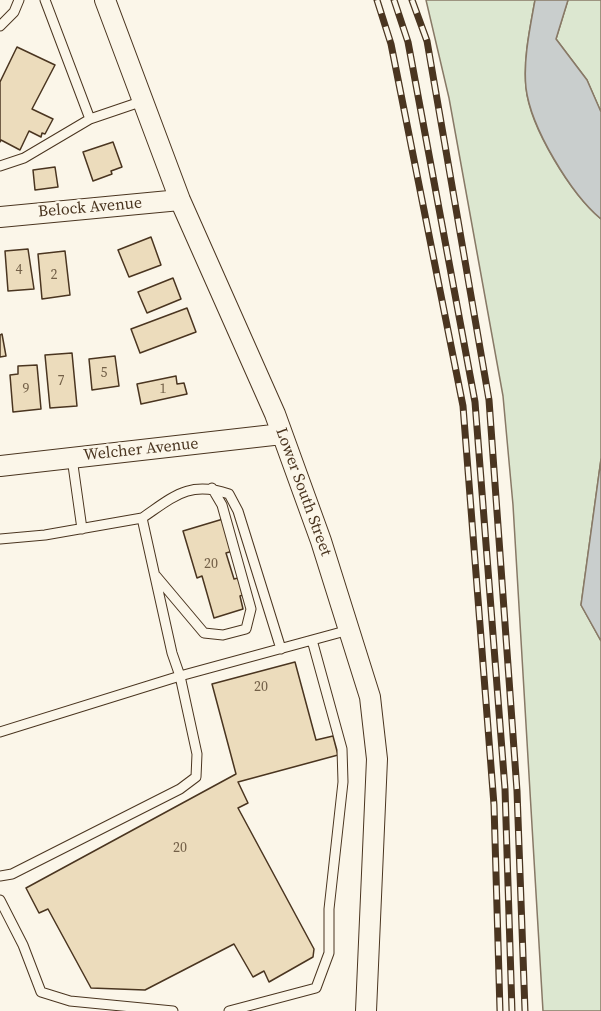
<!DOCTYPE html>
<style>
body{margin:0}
canvas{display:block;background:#fbf6e9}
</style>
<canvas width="601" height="1011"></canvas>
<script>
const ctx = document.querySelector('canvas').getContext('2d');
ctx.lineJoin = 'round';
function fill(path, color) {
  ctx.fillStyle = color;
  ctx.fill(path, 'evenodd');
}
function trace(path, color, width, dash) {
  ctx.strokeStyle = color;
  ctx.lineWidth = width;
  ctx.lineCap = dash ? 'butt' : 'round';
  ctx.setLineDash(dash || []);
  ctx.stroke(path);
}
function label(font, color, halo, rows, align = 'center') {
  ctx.font = font + ' "Source Serif 4",serif';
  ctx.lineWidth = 4.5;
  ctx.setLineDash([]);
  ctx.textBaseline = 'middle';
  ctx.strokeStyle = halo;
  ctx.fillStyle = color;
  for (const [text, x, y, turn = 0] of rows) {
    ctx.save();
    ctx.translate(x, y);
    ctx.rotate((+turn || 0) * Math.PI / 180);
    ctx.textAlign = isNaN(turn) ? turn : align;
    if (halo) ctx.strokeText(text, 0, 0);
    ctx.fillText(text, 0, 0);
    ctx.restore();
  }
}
const green = new Path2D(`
 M426,0H535C530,28 523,59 526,88C530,128 571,194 601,219V459L581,605L601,641V1011H543L513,505L503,396L449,98Z
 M568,0H601V112L587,80L556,39Z`);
const water = new Path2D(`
 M535,0H568L556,39L587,80L601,112V219C571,194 531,128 526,88C523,60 530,28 535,0Z
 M601,459V641L581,605Z`);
const building = new Path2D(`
 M17,47L55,65L32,109L53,119L45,134L42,133L41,137L29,131L20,150L1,140L0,142V82Z
 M113,142L122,167L111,171L112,174L93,181L83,152Z
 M55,167L58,187L35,190L33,170Z
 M151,237L161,265L129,277L118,250Z
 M28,249L34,289L8,291L5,251Z
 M65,251L70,295L42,299L38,254Z
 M173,278L181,299L147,313L138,292Z
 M187,308L196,332L140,353L131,329Z
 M2,334L6,356L0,357V335Z
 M72,353L77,406L50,408L45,355Z
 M115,356L119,386L92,390L89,359Z
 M37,365L41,409L13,412L10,375L18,374V366Z
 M176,376L177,384L184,383L187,394L141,404L137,384Z
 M223,519L233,551L226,553L234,579L238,578L243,595L240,596L243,609L214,618L202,576L197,578L183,531Z
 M295,662L316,740L333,736L338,755L238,782L248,803L238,808L314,949L313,957L269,982L264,971L253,977L234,944L145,990L91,988L48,909L39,913L26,888L236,774L212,684Z`);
const service = new Path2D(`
 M45,0L90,119
 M0,26L14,12L19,0
 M0,166L24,158L90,119L143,101
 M72,458L82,529
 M142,518C173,497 189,480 229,494L238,511L281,649
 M0,539L45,535L142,518L172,653L180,676L0,732
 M156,576L204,633L223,635L246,629L251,609L222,505L212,488
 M0,876L12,874L180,789L196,777L197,754L180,676L349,630
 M0,900L23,945L41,992L70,1001L173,1011
 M229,1011L316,988L329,953V909L343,782L342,749L312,640`);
const minor = new Path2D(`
 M105,0L180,200L275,414L321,541L370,697L377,759L366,1011
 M0,217L180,200
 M0,466L282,434`);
const rail = new Path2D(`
 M377,0L391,44L463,406L494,805L500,1011
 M394,0L408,42L475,402L505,789L512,1011
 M412,0L427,41L489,400L517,791L525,1011`);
const numberNames = [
 ["4",19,270],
 ["2",54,275],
 ["5",104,373],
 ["7",61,381],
 ["9",26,389],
 ["1",163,389],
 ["20",211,564],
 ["20",261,687],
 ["20",180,848]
];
const streetNames = [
 ["Belock Avenue",90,208,-5],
 ["Welcher Avenue",141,450,-6],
 ["Lower South Street",303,492,70]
];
fill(green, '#dce7d0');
trace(green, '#887966', 1.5);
fill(water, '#c9cecd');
trace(water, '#887966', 1.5);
fill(building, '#ecdcbc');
trace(building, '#4a3520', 1.5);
trace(service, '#4a3520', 11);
trace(minor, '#4a3520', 22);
trace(service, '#fbf6e9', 9);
trace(minor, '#fbf6e9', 20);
trace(rail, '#4a3520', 7);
trace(rail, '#fbf6e9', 4.5, [14]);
label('14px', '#725f47', null, numberNames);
label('16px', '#4a3520', '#fbf6e9', streetNames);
</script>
